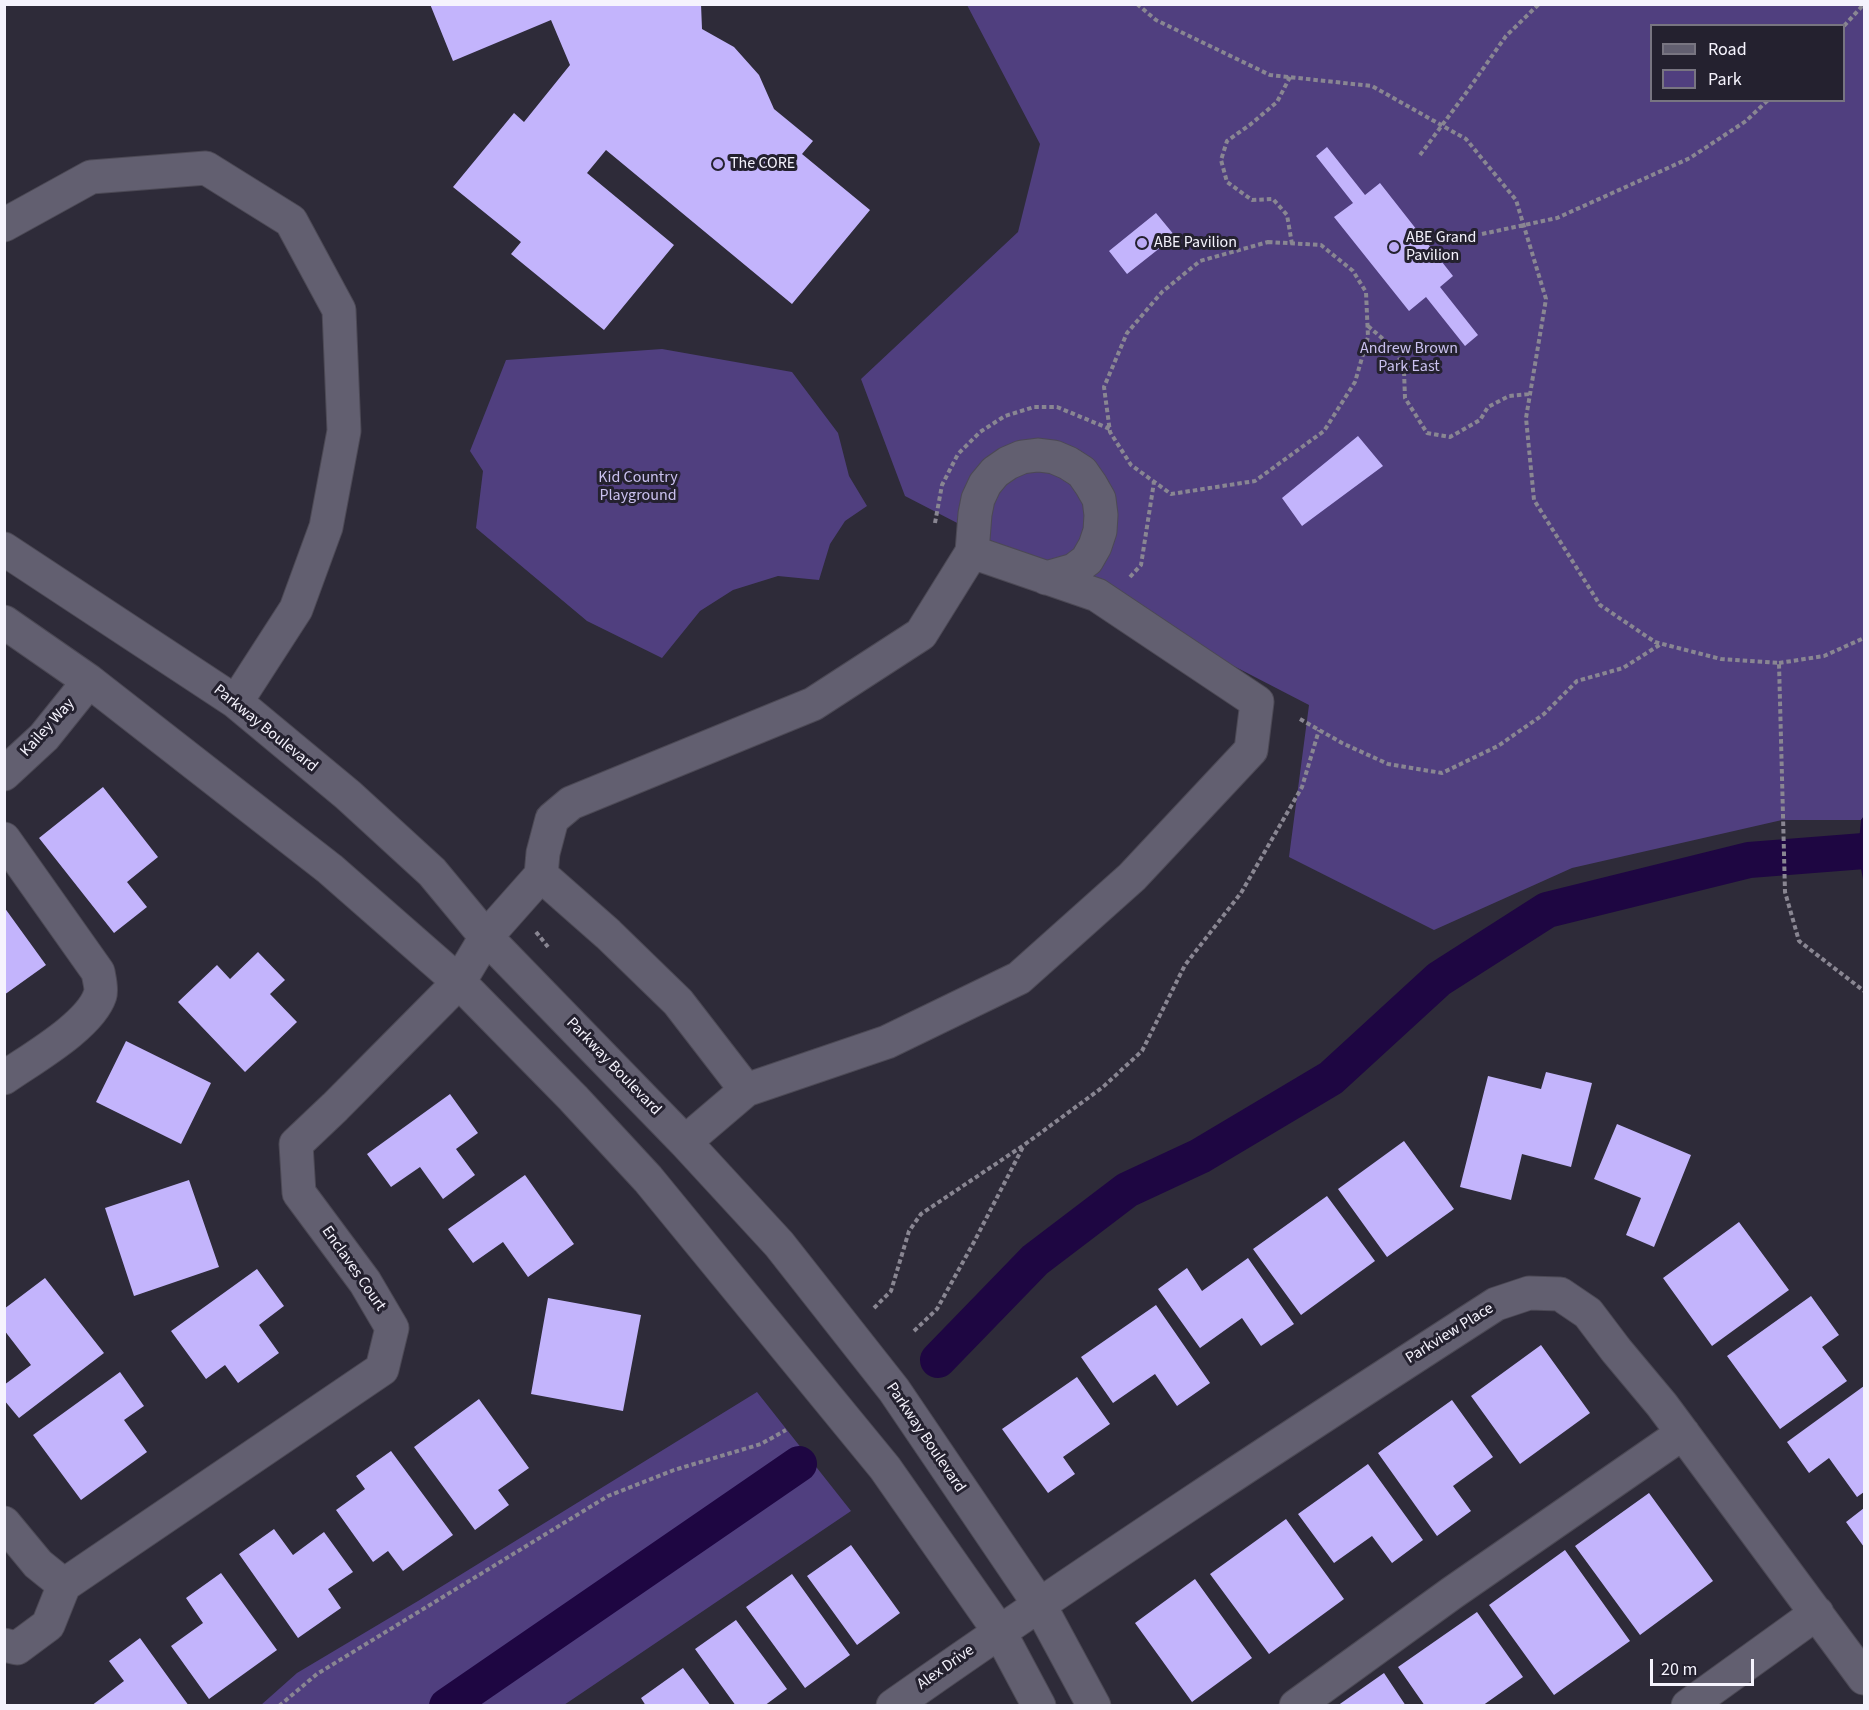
<!DOCTYPE html>
<style>
body{margin:0}
#map{position:relative;width:1869px;height:1710px;overflow:hidden;background:#2e2b39;font-family:"Source Sans 3",sans-serif}
canvas{display:block}
.frame{position:absolute;inset:0;border:6px solid #f5f3fd;pointer-events:none}
.legend{position:absolute;left:1650px;top:24px;width:195px;height:78px;box-sizing:border-box;background:#24212f;border:2px solid #787581;margin:0;padding:8px 10px;list-style:none;font-size:18px;color:#f5f3fd}
.legend li{display:flex;align-items:center;gap:12px;height:30px}
.legend b{width:30px;border:2px solid #787581}
.scale{position:absolute;left:1650px;top:1659px;width:104px;height:27px;box-sizing:border-box;border:3px solid #f5f3fd;border-top:0;padding-left:8px;font-size:18px;line-height:21px;white-space:nowrap;color:#f5f3fd;-webkit-text-stroke:4px #24212f;paint-order:stroke}
</style>
<div id="map">
<canvas width="1869" height="1710"></canvas>
<div class="frame"></div>
<ul class="legend">
<li><b style="height:8px;background:#625f70"></b>Road</li>
<li><b style="height:16px;background:#503f7f"></b>Park</li>
</ul>
<div class="scale">20 m</div>
</div>
<script>
const ctx = document.querySelector('canvas').getContext('2d');
ctx.lineJoin = 'round';
function fill(path, color) {
  ctx.fillStyle = color;
  ctx.fill(path, 'evenodd');
}
function trace(path, color, width, dash) {
  ctx.strokeStyle = color;
  ctx.lineWidth = width;
  ctx.lineCap = dash ? 'butt' : 'round';
  ctx.setLineDash(dash || []);
  ctx.stroke(path);
}
function label(font, color, halo, rows, align = 'center') {
  ctx.font = font + ' "Source Sans 3",sans-serif';
  ctx.lineWidth = 6;
  ctx.setLineDash([]);
  ctx.textBaseline = 'middle';
  ctx.strokeStyle = halo;
  ctx.fillStyle = color;
  for (const [text, x, y, turn = 0] of rows) {
    ctx.save();
    ctx.translate(x, y);
    ctx.rotate((+turn || 0) * Math.PI / 180);
    ctx.textAlign = isNaN(turn) ? turn : align;
    if (halo) ctx.strokeText(text, 0, 0);
    ctx.fillText(text, 0, 0);
    ctx.restore();
  }
}
const green = new Path2D(`
 M967,5H1864V816L1861,820H1782L1572,868L1434,930L1289,857L1309,705L905,496L861,379L1018,232L1040,144ZM1652,26H1844V100H1652Z
 M662,349L792,372L838,433L849,476L867,506L845,521L830,544L819,580L778,576L733,590L700,611L662,658L587,621L476,528L483,471L470,451L506,360Z
 M757,1392L851,1511L564,1705H261L297,1673L418,1601Z`);
const water = new Path2D(`
 M1864,816V885L1858,852L1861,820Z`);
const canal = new Path2D(`
 M938,1360L1035,1260L1127,1190L1200,1156L1331,1078L1439,979L1547,910L1749,860L1864,851
 M447,1706L799,1464`);
const building = new Path2D(`
 M430,4H701L702,29L734,47L759,75L774,109L813,141L802,154L870,210L792,304L606,150L587,173L674,245L604,330L511,254L521,242L453,187L514,113L524,122L570,65L551,20L453,61Z
 M1327,147L1365,195L1380,183L1453,276L1440,287L1478,335L1465,346L1426,297L1409,311L1334,217L1353,203L1316,156Z
 M1156,213L1175,236L1127,274L1109,251Z
 M1358,436L1383,466L1302,526L1282,498Z
 M103,787L158,857L127,882L147,907L114,933L39,838Z
 M4,907L46,965L4,995Z
 M258,952L285,980L270,994L297,1022L245,1072L178,1002L217,965L230,979Z
 M126,1041L211,1083L181,1144L96,1102Z
 M1546,1072L1592,1083L1571,1167L1522,1154L1511,1200L1460,1187L1488,1076L1541,1089Z
 M450,1094L478,1133L456,1149L475,1175L443,1199L420,1167L391,1187L367,1154Z
 M1617,1124L1691,1155L1654,1247L1626,1235L1641,1198L1594,1179Z
 M1404,1141L1454,1209L1387,1257L1338,1189Z
 M525,1175L574,1244L528,1277L503,1242L473,1263L448,1229Z
 M189,1180L219,1267L134,1296L105,1208Z
 M1327,1196L1375,1261L1301,1315L1253,1249Z
 M1739,1222L1789,1290L1712,1346L1663,1278Z
 M1248,1258L1294,1324L1261,1346L1242,1318L1200,1348L1158,1289L1187,1268L1202,1291Z
 M257,1269L284,1306L259,1325L279,1353L238,1383L225,1365L206,1379L171,1331Z
 M45,1278L104,1353L19,1418L4,1400V1385L31,1365L4,1330V1309Z
 M1811,1296L1839,1335L1822,1347L1847,1381L1780,1429L1727,1356Z
 M548,1298L641,1315L623,1411L531,1394Z
 M1156,1305L1210,1383L1177,1406L1155,1374L1113,1403L1081,1357Z
 M1541,1345L1590,1413L1520,1464L1471,1396Z
 M120,1372L144,1406L124,1420L147,1452L81,1500L33,1435Z
 M1077,1377L1110,1424L1063,1457L1075,1474L1048,1493L1002,1429Z
 M1864,1386V1492L1857,1497L1829,1458L1809,1473L1787,1442Z
 M479,1399L529,1468L498,1490L509,1505L475,1530L414,1447Z
 M1452,1400L1493,1457L1453,1486L1471,1511L1437,1536L1378,1453Z
 M391,1451L453,1535L403,1571L388,1551L373,1562L336,1510L365,1489L356,1476Z
 M1368,1464L1423,1540L1392,1563L1372,1536L1334,1563L1298,1514Z
 M1649,1493L1713,1581L1640,1635L1575,1546Z
 M1864,1508V1547L1846,1522Z
 M1286,1519L1344,1599L1269,1654L1210,1574Z
 M274,1529L293,1555L324,1532L353,1572L328,1589L341,1608L298,1638L239,1554Z
 M851,1545L900,1613L857,1645L807,1576Z
 M1565,1550L1630,1641L1554,1695L1489,1605Z
 M221,1573L277,1650L209,1699L171,1646L203,1623L186,1598Z
 M792,1574L850,1655L805,1688L746,1607Z
 M1195,1579L1252,1658L1192,1702L1135,1623Z
 M1477,1612L1523,1677L1482,1706H1425L1398,1667Z
 M736,1620L787,1689L764,1706H736L695,1649Z
 M140,1638L189,1706H91L124,1681L109,1661Z
 M683,1668L711,1706H646L641,1698Z
 M1384,1673L1406,1706H1337Z`);
const path = new Path2D(`
 M1137,4L1156,20L1270,75L1372,86L1466,139L1516,200L1546,299L1526,418L1534,500L1600,605L1655,642L1721,659L1779,663L1785,892L1799,941L1864,991
 M1844,26L1864,4
 M1290,77L1277,102L1251,124L1227,141L1221,160L1227,182L1252,200L1273,199L1287,215L1292,244
 M1420,155L1466,93L1506,36L1539,4
 M1482,234L1557,218L1690,158L1746,121L1768,100
 M1268,242L1321,245L1353,271L1366,292L1368,337L1355,382L1324,431L1255,481L1171,494L1131,465L1110,432L1104,387L1127,333L1162,292L1200,261Z
 M1368,326L1397,351L1404,371L1405,398L1427,433L1450,437L1480,420L1488,407L1509,396L1530,394
 M935,523L942,485L958,454L980,432L1005,416L1034,407H1057L1110,429
 M1130,577L1141,565L1154,482
 M1779,663L1824,656L1864,638
 M1300,719L1342,743L1388,764L1442,773L1498,746L1544,714L1577,681L1623,668L1661,644
 M536,932L548,947
 M874,1308L891,1291L909,1231L921,1214L1024,1145L1103,1087L1142,1051L1185,965L1241,893L1302,787L1319,730
 M914,1331L937,1309L974,1242L1024,1145
 M279,1706L317,1674L608,1496L674,1470L761,1444L786,1430`);
const minor = new Path2D(`
 M4,225L91,177L206,168L291,221L339,310L344,431L326,527L296,609L236,702
 M4,549L236,702L348,795L432,872L486,937L685,1142L779,1244L894,1390L1039,1604L1094,1706
 M4,622L89,681L330,869L459,982L573,1098L648,1179L885,1468L999,1631L1039,1706
 M4,774L44,737L89,681
 M4,839L98,972C99,978 102,989 100,995C90,1026 31,1059 4,1078
 M541,875L608,934L678,1002L746,1090
 M685,1142L746,1090L887,1042L1019,978L1132,877L1251,750L1257,702L1097,595L972,552
 M4,1523L38,1564L64,1585
 M4,1645L17,1648L48,1625L64,1585L382,1369L392,1328L365,1282L299,1193L296,1144L335,1107L459,982L486,937L541,875L543,853L552,819L571,803L813,704L921,634L972,552L975,514L978,499L985,484L995,472L1008,463L1022,457L1038,455L1054,457L1068,463L1082,472L1091,485L1099,499L1101,515L1100,531L1095,546L1087,560L1074,570L1046,578
 M893,1706C1091,1567 1293,1435 1496,1304L1529,1293L1560,1294L1588,1313L1616,1350L1662,1405L1864,1678
 M1296,1706L1452,1593L1683,1433
 M1688,1706L1817,1613`);
const markers = [
 [718,164,6,"#bbaaf6"],
 [1142,243,6,"#bbaaf6"],
 [1394,247,6,"#bbaaf6"]
];
const poiNames = [
 ["The CORE",730,164],
 ["ABE Grand",1406,238],
 ["Pavilion",1406,256],
 ["ABE Pavilion",1154,243]
];
const parkNames = [
 ["Andrew Brown",1409,349],
 ["Park East",1409,367],
 ["Kid Country",638,478],
 ["Playground",638,496]
];
const streetNames = [
 ["Kailey Way",48,728,-48],
 ["Parkway Boulevard",265,729,39],
 ["Parkway Boulevard",613,1067,46],
 ["Enclaves Court",353,1269,55],
 ["Parkview Place",1450,1334,-32],
 ["Parkway Boulevard",925,1438,56],
 ["Alex Drive",946,1668,-35]
];
fill(green, '#503f7f');
fill(water, '#1e0642');
trace(canal, '#1e0642', 36);
fill(building, '#c3b4fc');
trace(minor, '#4c4955', 35);
trace(path, '#898692', 4, [4.5, 3]);
trace(minor, '#625f70', 33);
for (const [x, y, r, color] of markers) {
  const dot = new Path2D();
  dot.arc(x, y, r, 0, 2 * Math.PI);
  ctx.fillStyle = color;
  ctx.fill(dot);
  trace(dot, '#24212f', 2);
}
label('16px', '#f5f3fd', '#24212f', poiNames, 'left');
label('16px', '#cac1ef', '#24212f', parkNames);
label('16px', '#f5f3fd', '#24212f', streetNames);
</script>
